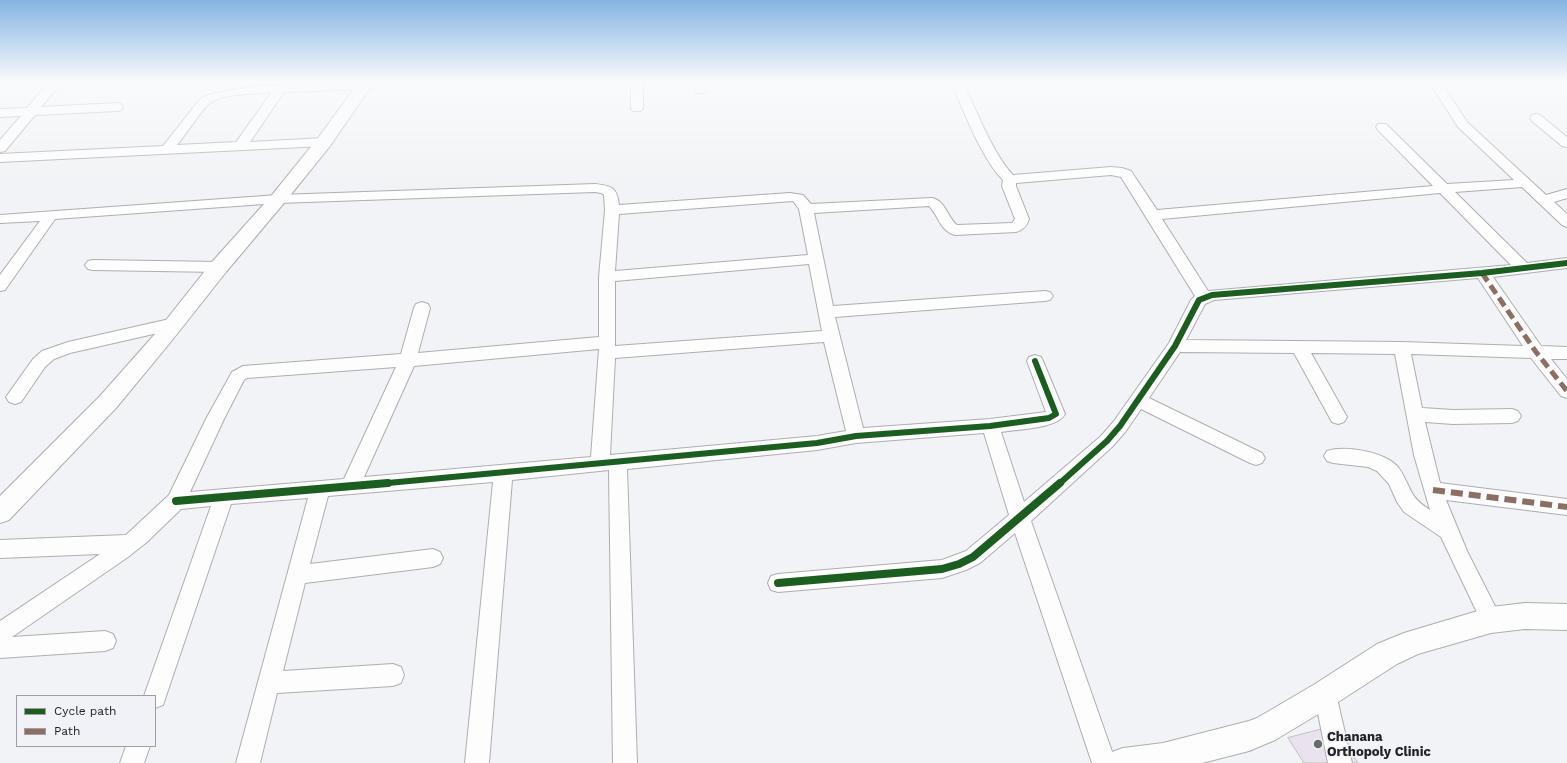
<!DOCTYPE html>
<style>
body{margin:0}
#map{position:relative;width:1567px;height:763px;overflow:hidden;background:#f1f3f6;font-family:"Work Sans",sans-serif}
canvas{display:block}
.legend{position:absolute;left:16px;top:695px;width:140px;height:52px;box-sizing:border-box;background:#f0f2f7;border:1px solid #9e9fa3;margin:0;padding:5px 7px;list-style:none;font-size:12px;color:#222224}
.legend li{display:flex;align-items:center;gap:8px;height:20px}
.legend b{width:20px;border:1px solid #9e9fa3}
</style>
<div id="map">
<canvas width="1567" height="763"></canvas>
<ul class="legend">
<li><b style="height:5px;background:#1b5e20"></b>Cycle path</li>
<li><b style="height:5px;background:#8d6e63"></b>Path</li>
</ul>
</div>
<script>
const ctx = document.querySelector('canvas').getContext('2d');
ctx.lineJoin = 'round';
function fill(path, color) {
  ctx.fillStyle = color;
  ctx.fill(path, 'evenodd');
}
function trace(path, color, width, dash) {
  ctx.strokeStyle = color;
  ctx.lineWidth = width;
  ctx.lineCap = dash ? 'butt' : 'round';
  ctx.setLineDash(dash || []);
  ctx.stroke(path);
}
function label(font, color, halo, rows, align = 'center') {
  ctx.font = font + ' "Work Sans",sans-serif';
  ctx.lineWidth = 3;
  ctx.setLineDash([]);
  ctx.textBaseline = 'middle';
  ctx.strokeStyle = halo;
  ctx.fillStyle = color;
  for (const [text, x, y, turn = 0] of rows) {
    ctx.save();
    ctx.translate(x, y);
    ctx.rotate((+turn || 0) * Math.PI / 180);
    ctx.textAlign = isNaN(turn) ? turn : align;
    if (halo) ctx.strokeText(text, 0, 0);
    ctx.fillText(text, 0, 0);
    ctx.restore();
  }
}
const building = new Path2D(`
 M1334,726L1358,763H1304L1288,738Z`);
const street = new Path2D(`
 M49,82H62L41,107L117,103L121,104L123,107L121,110L117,111L35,115L5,151L0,152V140L21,116L0,117V109L27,108Z
 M364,82L368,83L370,86L368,89L284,92L250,142L324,138L329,139L330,142L329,145L324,146L0,162V154L163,146L201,98L211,94L255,86ZM272,92L236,142L177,145C185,136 202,109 210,103C224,93 255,94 272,92Z
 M631,82H643V108L641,111H633L631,108Z
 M693,82H705L706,90L704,93H696Z
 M951,82H963C975,108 994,156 1013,175L1111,167L1122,168L1131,171L1157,210L1433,186L1378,130L1376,127L1378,124H1386L1447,184L1514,180L1458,127L1429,82H1441L1467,122L1546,195L1567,189V198L1554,202L1567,214V227L1562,225L1522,187L1455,192L1527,263L1567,258V268L1493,277L1541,346L1567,347V359H1551L1567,379V398L1561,396L1531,358L1411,354L1422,408L1453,410L1512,409L1518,411L1521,416L1518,421L1512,423L1453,424L1425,422L1440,483L1567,499V515L1446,500L1467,551L1502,620L1498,627L1491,630L1484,627L1441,537L1404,512L1397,502L1389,484L1377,471L1368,467L1333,463L1327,461L1324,456L1327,451C1345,445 1384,452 1397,466C1404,474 1407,484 1412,493C1416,501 1424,506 1430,510L1414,455L1395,354L1311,353L1347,417L1344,422L1338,424L1332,422L1294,353L1180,352L1149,398L1262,453L1265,458L1262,463L1256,465L1250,463L1141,409L1126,431L1113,446L1031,521L1116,763H1092L1015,533L980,563L966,570L942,578L778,592L771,590L768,583L771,576L778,574L942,560L966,551L1009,515L984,433L856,443L817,450L627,469L637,763H613L609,470L512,480L489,763H465L493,482L328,496L310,564L433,549L440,552L443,558L440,564L433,567L305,583L283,671L393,664L401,667L404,675L401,683L393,686L277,693L260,763H236L308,498L231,504L163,705L155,708V696H144L211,506L181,509L147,542L128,557L12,637L105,631L113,634L116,641L113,648L105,651L0,658V621L100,554L0,558V540L126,535L169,495L206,419L232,372L243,366L401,354L414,308L416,304L422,302L428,304L430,308L418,353L599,337V277L605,210L604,195L601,193L595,192L278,203L55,219L5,290L0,291V275L40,221L0,223V215L278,195L595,184C612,186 617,187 619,205L790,193L803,195L811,204L932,198C946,201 947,217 957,225L1012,223L1015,219L1002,186L1003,180C981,158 964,111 951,82ZM1111,175L1121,177L1195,296L1191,300L1169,343L1114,421L1101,436L1024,502L1001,432C1017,429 1057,429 1065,414L1043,361L1041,357L1035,355L1029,357L1027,361L1046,412L990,419L863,428L835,317L1045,301L1050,300L1053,296L1050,292L1045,291L833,306L814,213L929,206C939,216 939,230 955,235L1016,232C1023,230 1027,226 1029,219L1016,186V183ZM1440,193L1511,265L1208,291L1162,219ZM793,201L799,209L808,255L615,271L619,214ZM809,264L822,331L615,346V281ZM1478,278L1523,346L1402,342L1186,340L1205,304L1214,300ZM824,342L846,431L817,436L610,455L615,358ZM599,349L591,457L364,477L414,366ZM396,367L344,479L190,492L224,419L244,380L247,378Z
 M1536,114L1540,115L1567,137V147L1562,146L1532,121L1530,118L1532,115Z
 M93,260L219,262L224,263L227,267L224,271L219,272L93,270L88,269L85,265L88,261Z
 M174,318L180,320L182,324L180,328L70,353L54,359L45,367L21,402L15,404L9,402L6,397L33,359L42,351L68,342Z
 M1325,683L1333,686L1336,694L1352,763H1328L1314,694L1317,686Z
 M126,746H150L144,763H120Z`);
const secondary = new Path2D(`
 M359,82H374L330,146L284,203L226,272L169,344L116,408L9,520L0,523V496L100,396L155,334L212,262L272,195L318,138Z
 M1525,603L1567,604V630L1525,629L1491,633L1418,654L1397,664L1335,704L1275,740L1249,751L1202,763H1108L1112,752L1123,748L1163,743L1249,721L1257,718L1315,684L1377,644L1404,633L1491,607Z`);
const quietFar1 = new Path2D(`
 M1482,273L1536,352L1567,391`);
const quiet = new Path2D(`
 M1433,490L1567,507`);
const cyclewayFar1 = new Path2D(`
 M377,484L817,443L856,436L990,426L1049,418L1056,414L1035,361
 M1059,484L1107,441L1120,426L1175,346L1199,300L1212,295L1482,273L1567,263`);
const cycleway = new Path2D(`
 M176,501L388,483
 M778,583L942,569L959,564L973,557L1060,483`);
const markers = [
 [1318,744,5,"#6a6b6e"]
];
const nearPoinames = [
 ["Chanana",1327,737],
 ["Orthopoly Clinic",1327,752]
];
fill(building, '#ebe2f0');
trace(building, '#c0c0c2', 1);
trace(street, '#adaeb0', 2);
trace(secondary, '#adaeb0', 2);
fill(street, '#fdfdfe');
fill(secondary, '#fdfdfe');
trace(quietFar1, '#8d6e63', 5, [10, 5]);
trace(quiet, '#8d6e63', 6, [12, 6]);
trace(cyclewayFar1, '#1b5e20', 6);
trace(cycleway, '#1b5e20', 8);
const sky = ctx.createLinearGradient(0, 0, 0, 189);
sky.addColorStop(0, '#85b4e3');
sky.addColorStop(0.43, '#f9fafb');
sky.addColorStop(1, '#f9fafb00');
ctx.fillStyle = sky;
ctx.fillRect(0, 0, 1567, 189);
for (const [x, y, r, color] of markers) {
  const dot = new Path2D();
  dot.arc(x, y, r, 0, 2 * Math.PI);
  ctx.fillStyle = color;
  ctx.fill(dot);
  trace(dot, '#f0f2f7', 1.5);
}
label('bold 13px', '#222224', '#f0f2f7', nearPoinames, 'left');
</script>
